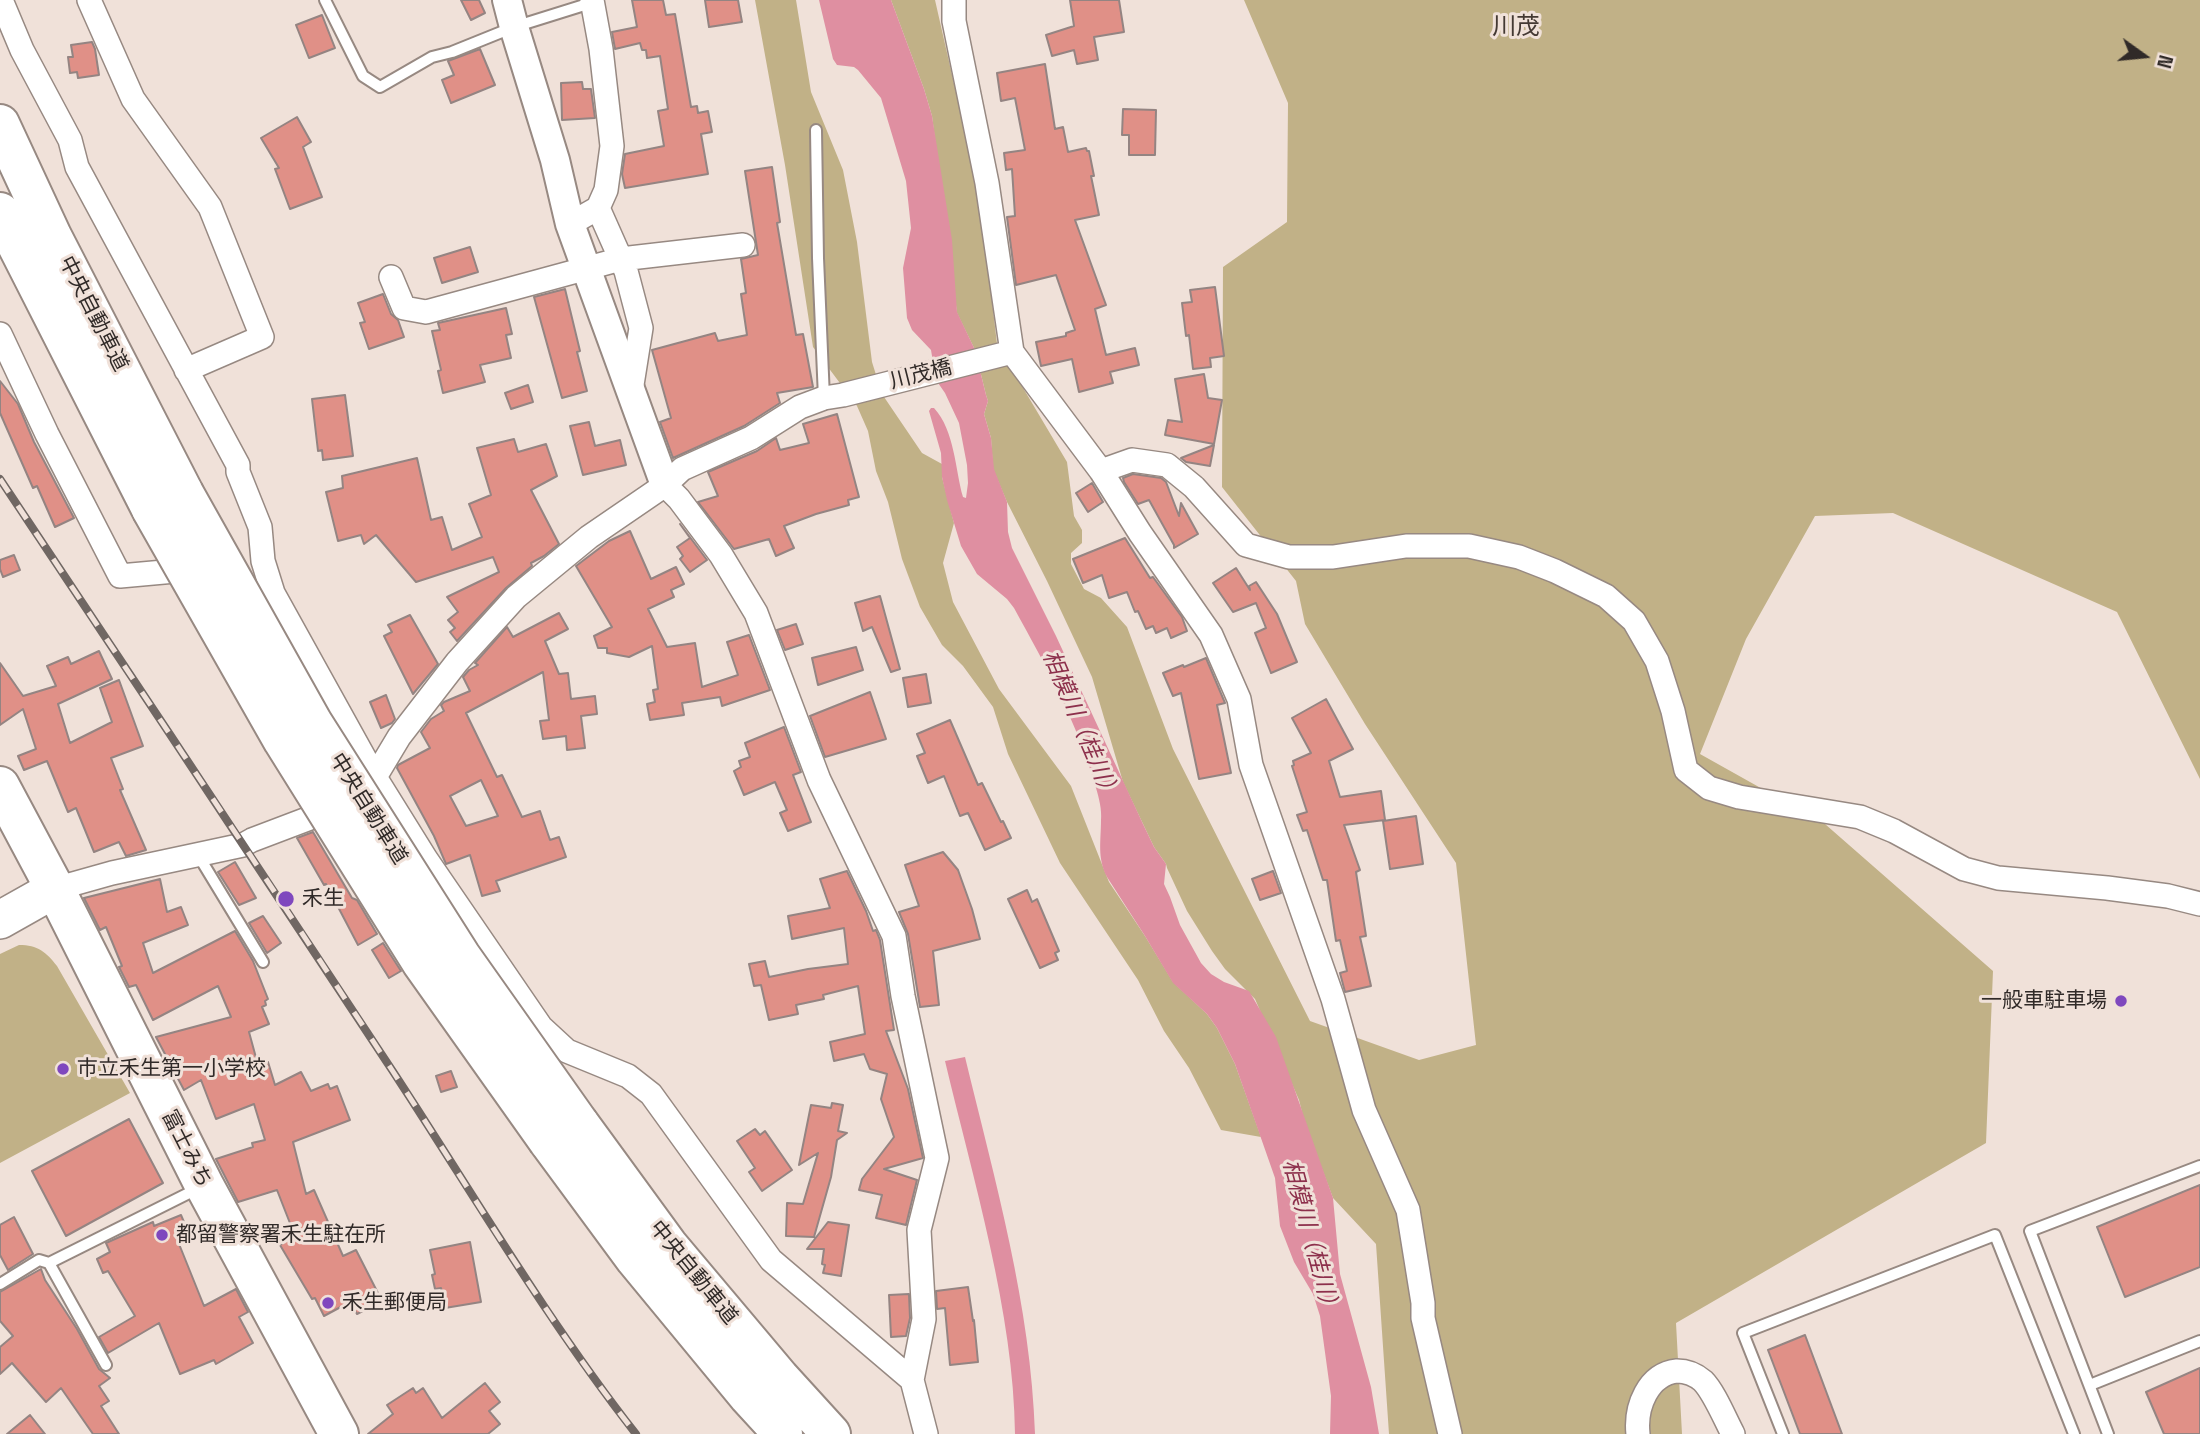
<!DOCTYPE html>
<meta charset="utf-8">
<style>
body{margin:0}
#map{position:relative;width:2200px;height:1434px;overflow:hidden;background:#f0e1d9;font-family:"Space Grotesk",sans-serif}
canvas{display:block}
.north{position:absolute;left:2109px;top:21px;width:70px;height:70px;-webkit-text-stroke:5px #f0e1d9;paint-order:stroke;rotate:105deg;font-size:19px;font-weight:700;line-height:28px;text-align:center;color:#302a28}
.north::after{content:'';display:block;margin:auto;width:24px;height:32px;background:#302a28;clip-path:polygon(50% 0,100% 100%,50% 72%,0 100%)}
</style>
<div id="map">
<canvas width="2200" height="1434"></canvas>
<div class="north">N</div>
</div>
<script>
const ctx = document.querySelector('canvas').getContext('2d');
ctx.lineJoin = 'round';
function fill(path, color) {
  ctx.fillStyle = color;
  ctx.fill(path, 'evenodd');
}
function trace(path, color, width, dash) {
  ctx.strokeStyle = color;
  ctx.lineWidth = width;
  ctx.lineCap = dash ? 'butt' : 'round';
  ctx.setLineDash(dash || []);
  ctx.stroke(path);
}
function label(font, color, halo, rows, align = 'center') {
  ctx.font = font + ' "Space Grotesk","Noto Sans JP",sans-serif';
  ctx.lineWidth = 6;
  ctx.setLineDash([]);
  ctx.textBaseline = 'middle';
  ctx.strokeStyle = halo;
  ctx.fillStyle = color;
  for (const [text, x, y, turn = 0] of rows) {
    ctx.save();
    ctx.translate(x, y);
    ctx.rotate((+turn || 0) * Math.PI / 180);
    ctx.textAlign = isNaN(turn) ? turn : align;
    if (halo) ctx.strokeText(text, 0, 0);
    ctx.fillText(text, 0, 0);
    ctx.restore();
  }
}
const green = new Path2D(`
 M755,0H796L811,92L843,170L857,242L872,362L882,394L922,453L942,464V477L954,523L943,563L953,602L999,689L1071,786L1109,882L1145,936L1173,982L1207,1014L1217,1028L1235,1064L1261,1137L1221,1130L1189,1068L1164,1031L1138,980L1060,863L1008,754L993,707L963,666L942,645L920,607L902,559L888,502L876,471L868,431L857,406L813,347L785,165Z
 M891,0H935L980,198L997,344L1067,462L1074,516L1082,530V543L1071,553V564L1084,589L1101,598L1127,627L1173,749L1310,1021L1419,1060L1476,1045L1456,863L1365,724L1305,624L1296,581L1222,487L1223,267L1287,222L1288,103L1244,0H2200V779L2117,612L1893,513L1815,516L1746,639L1700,754L1825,824L1993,971L1986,1143L1676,1323L1682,1434H1389L1376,1244L1333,1198L1305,1124L1299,1100L1255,999L1225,969L1212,951L1187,911L1167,868L1166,864L1154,847L1123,782L1092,677L1047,581L1007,502L993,469L991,438L984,414L988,401L986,395L975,350L957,313L932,116L924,89Z
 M19,945C38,945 46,952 57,966L130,1093L0,1163V954Z`);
const water = new Path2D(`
 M819,0H891L924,89L932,116L952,240L957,312L975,350L986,395L988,401L984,414L991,438L994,469L1007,502L1008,532L1012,548L1056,636L1143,824L1154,847L1166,864L1164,884L1170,897L1180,925L1201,963L1211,974L1224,982L1249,991L1276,1037L1333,1198L1340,1274L1371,1387L1379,1434H1330L1331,1396L1320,1316L1313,1294L1294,1262L1280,1226L1275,1178L1235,1064L1217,1028L1207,1014L1173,983L1145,936L1107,877C1097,858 1101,841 1101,820C1102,810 1099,798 1096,788C1078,724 1046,666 1014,608L1007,599L977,574L961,546L947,500L942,477L941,453L929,411L931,408H934C955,431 955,469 963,497L966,498L968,483L967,465L959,423L945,393L936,380L931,350L912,330L907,318L903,268L911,228L906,181L881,98L858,70L854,67L837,65L833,59Z
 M965,1057C995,1181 1031,1306 1035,1434H1015C1014,1313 973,1179 945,1061Z`);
const building = new Path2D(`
 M461,0H479L485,13L471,20Z
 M632,0H663L666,15L675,14L691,107L697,106L698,113L708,111L712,132L701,134L708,174L625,188L622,174L625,154L664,146L658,111L668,109L660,56L647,58L646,50H642L640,43L615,49L612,32L637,27Z
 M705,0H738L742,22L709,27Z
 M1070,0H1119L1124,32L1094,37L1098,60L1077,64L1074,50L1052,56L1046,35L1074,26Z
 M322,15L335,48L309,58L296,25Z
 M92,42L95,49L99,75L78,78L77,72L70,73L68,57H73L71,45Z
 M480,49L495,85L451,103L442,80L454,75L448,61Z
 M1045,64L1055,129L1063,127L1068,152L1086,148L1087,151H1089L1094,176H1091L1099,215L1075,220L1106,305L1095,309L1106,355L1135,348L1139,365L1110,372L1113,383L1079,392L1072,359L1041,366L1036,342L1066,336V333L1075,330L1056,275L1016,285L1007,217L1015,216L1012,169L1006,170L1004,153L1025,150L1015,98L1001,101L997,73Z
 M582,82L583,89H591L595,118L562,120L561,83Z
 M1123,109L1156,110L1155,155H1129V135H1122Z
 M297,117L311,142L303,147L322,197L290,209L275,169L279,168L261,138Z
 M772,167L780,222L777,223L796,335L803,334L813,387L777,393L780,403L744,426L673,458L660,422L671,418L652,350L715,333L718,341L747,335L741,294L746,293L741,259L758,255L745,171Z
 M470,247L478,272L442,283L434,258Z
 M1215,287L1224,356L1210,358L1211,367L1193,369L1189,335L1186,336L1182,303L1192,302L1190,290Z
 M565,289L580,351L577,352L587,391L562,398L534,297Z
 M383,294L391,314L398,320L404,337L369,349L360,323L365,322L358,303Z
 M506,308L512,334L506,335L511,358L480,365L485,382L443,393L438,371L441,370L432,331L440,330L438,323Z
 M1204,374L1208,398L1222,400L1214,444L1165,435L1168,420L1182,422L1175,379Z
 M0,381L18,404L34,442L74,518L55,527L37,486L33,488L0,413Z
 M528,385L533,402L511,409L505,393Z
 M345,395L353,456L323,460L322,450L318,451L312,399Z
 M837,414L859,497L848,500L849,505L816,514L784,526L794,548L776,556L769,539L734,549L698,502L718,496L708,472L757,451L776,438L780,450L809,443L803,424Z
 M589,422L595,446L620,440L626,465L583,475L570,426Z
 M514,439L518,452L546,444L557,476L531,490L559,544L544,556L531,563L532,566L506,588L457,641L450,632L455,628L448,620L458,612L447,597L499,572L493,557L416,582L376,535L364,544L361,535L338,541L326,492L343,488L342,476L417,458L431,520L442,517L452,550L482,537L469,504L491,495L477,448Z
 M1214,445L1210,466L1186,462L1181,458Z
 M1133,474L1161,478L1166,482L1179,516L1181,503L1198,534L1174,548V545L1149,500L1138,504L1124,482L1123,478Z
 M1092,483L1103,502L1088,512L1076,493Z
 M680,524L707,560L690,572L680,559L683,556L677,547L690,538Z
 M630,531L651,579L676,567L684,584L671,590L674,597L648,609L667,647L695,643L702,687L738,675L727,642L749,635L770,690L722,706L720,697L682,703L684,715L650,720L647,704L655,702L653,690L658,689L652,646L629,657L607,653V648H598L594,636L612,627L576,566L609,541Z
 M1125,538L1150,578L1153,577L1182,617L1187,631L1171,638L1167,628L1156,633L1153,626L1146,629L1138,611L1135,612L1127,592L1109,598L1102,575L1083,583L1073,559Z
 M14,555L20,570L3,577L0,569V560Z
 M1236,568L1250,590L1249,586L1256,582L1277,614L1297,662L1271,673L1255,633L1266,628L1256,603L1233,612L1213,583Z
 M880,596L900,669L891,672L872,627L863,631L855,603Z
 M559,613L568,629L545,641L559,674L568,673L571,699L595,696L597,714L581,716L585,748L567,750L566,736L543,739L540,721L549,720L543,672L466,713L497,777L502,775L522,817L540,811L550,840L559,837L566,857L496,881L500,891L482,896L470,855L446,864L434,836L397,768L398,765L430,748L421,732L431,719L444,711L441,705L444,702L470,691L463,677L469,670L478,665L475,663L507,627L513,637ZM481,780L498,816L466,826L450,796Z
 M410,615L438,664L413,694L384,636L392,632L388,625Z
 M796,624L803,644L785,650L777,630Z
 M856,647L863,670L818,685L812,658Z
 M99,651L112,679L58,704L70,743L112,722L100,688L119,680L143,746L111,758L123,789L120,790L146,850L126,856L119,842L94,852L76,808L68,812L47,761L24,770L18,756L36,749L23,709L0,725V663L23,696L56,686L47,666L68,657L71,664Z
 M1206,658L1225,703L1217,705L1231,773L1199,779L1181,693L1173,696L1163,673L1183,665L1184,667Z
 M926,674L931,703L908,707L903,678Z
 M870,692L886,739L825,757L810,716Z
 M386,695L395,719L392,723L381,728L370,702Z
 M1326,699L1353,749L1329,761L1340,797L1381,791L1385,820L1344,825L1360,870L1356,872L1366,936L1360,937L1371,986L1345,992L1340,973L1347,971L1340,940L1336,941L1327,880H1323L1307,830L1303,831L1297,815L1307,812L1292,766L1294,765L1293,761L1311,753L1292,718Z
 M950,720L978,785L982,783L1001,822L1003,821L1011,838L985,850L968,813L960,816L944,776L928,783L917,756L925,753L917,734Z
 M784,727L801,772L793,775L811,822L788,831L780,813L787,810L775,782L744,795L734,771L741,767L739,761L750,757L745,743Z
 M1416,816L1423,864L1390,869L1383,821Z
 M313,832L352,898L357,900L377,934L358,945L326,884L324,885L297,838Z
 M943,852L958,870L972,909L980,939L933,951L939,1005L920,1007L908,934L899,912L919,906L905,865Z
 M235,862L256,898L239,905L218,872Z
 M847,871L866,911L873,931L876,930L880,940L894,1030L886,1031L908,1089L923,1158L884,1169L917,1180L906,1225L876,1218L882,1195L859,1190L862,1179L894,1137L881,1099L887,1074L870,1069L864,1054L834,1061L830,1042L865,1034L858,986L823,995L824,999L796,1005L798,1014L769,1020L761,985L754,986L749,964L765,961L769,977L808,969L848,964L844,928L792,939L788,916L830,908L820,879Z
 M1273,871L1281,893L1260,900L1252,879Z
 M160,879L167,912L181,907L188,925L143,943L153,973L235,931L253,961L268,999L265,1001L266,1005L262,1007L269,1024L249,1032L258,1065L268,1062L275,1085L301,1072L311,1091L328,1084L330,1089L337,1086L350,1120L293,1142L306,1194L314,1190L343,1256L356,1250L382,1301L357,1314L350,1302L324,1316L315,1298L312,1299L280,1245L295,1236L277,1190L238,1202L216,1159L253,1147L252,1143L265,1140L254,1104L216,1119L201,1080L184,1090L156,1037L231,1017L218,986L153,1020L136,985L129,987L119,967L122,966L106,927L100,930L84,898Z
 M1027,890L1032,902L1037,899L1059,951L1055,953L1058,960L1040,968L1008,899Z
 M263,916L281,943L267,953L249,923Z
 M383,943L401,971L389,978L372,950Z
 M451,1071L457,1087L441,1092L436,1076Z
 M832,1103L843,1105L838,1131L847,1133L837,1140L831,1177L814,1237L786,1236L787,1203L803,1204L818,1153L799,1165L811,1105L831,1108Z
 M129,1119L163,1183L66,1236L32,1171Z
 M755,1129L760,1135L765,1131L792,1170L762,1191L749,1172L755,1168L737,1141Z
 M2200,1185V1267L2125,1297L2097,1227Z
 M181,1215L189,1234L177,1239L204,1306L236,1289L248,1312L239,1317L253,1343L216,1364L214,1360L180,1374L159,1323L108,1353L99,1337L135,1316L108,1271L103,1273L97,1259L110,1252L106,1243L153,1222L154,1226Z
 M14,1217L33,1254L8,1270L0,1255V1225Z
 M828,1222L849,1225L841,1276L823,1273L825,1265L822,1264L824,1249H807Z
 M470,1242L481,1302L445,1308L441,1288L435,1289L432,1275L435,1274L430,1250Z
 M41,1269L45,1280L77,1329L99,1369L110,1378L99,1386L109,1401L101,1406L119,1434H93L61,1388L46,1402L12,1363L0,1374V1347L13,1336L0,1321V1292Z
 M968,1287L973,1321L974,1320L978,1362L950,1365L945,1308L937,1309L936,1291Z
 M909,1294L910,1318L906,1336L891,1337L889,1295Z
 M1805,1335L1842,1434H1800L1768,1350Z
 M2200,1368V1434H2164L2146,1392Z
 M485,1383L500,1402L489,1411L500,1424L488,1434H368L393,1414L387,1405L413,1388L416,1393L423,1388L442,1418Z
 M30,1415L45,1434H7Z`);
const service = new Path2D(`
 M325,0L363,76L380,87L432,57L452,52L514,27L594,2
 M816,130L818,258L824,398
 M198,855L263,962
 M0,1284L39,1260L49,1263
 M106,1365L49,1263L199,1188
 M2090,1385L2200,1341
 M1783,1434L1743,1333L1995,1235L2074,1434
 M2108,1434L2030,1231L2200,1166`);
const minor = new Path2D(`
 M1,0L22,50L70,140L77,167L238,465V472L260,527L263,561L273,593L375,777L426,859L541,1027L567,1051L628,1076L651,1094L771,1260L912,1380
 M89,0L133,99L210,207L262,337L186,370
 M954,0V21L987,183L1012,352L1101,471L1140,533L1211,635L1239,699L1251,765L1333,999L1364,1110L1408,1210L1423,1303V1318L1450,1434
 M598,208L626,271L641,328L631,391
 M570,224L598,208L606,190L612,146L601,49L592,0
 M391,277L404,308L426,312L621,259L743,245
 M0,334L47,434L120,576L197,569
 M1101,471L1132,460L1167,465L1194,487L1246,545L1289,557H1333L1406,546H1469L1519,557L1555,571L1606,596L1634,621L1657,661L1673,711L1686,770L1709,788L1739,797L1860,817L1894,831L1964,869L1998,878L2107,888L2168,896L2200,904
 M665,485L679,499L721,555L756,613L819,780L894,936L903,996L937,1158L919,1230L924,1319L912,1380L926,1434
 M367,783L375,777L399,737L457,662L516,597L589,537L665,485L682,469L751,438L800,407L824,398L843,395L1012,352
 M55,889L112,873L243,845L252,840L310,818L335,804
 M1638,1434C1635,1407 1648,1374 1677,1371C1687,1371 1696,1375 1703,1381C1714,1392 1725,1419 1733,1434`);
const tertiary = new Path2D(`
 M507,0L514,27L555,160L570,224L665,485`);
const primary = new Path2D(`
 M0,920L55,889`);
const trunk = new Path2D(`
 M0,786L55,889L204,1185L339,1434`);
const motorway = new Path2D(`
 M0,124L52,236L184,493
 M0,212L151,509
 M579,1123L668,1245L780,1378L831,1434
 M548,1141L635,1259L748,1396L783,1434`);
const rail = new Path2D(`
 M0,479C131,676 262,872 392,1070C472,1192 546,1319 636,1434`);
const motorwayBridge = new Path2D(`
 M184,493L313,723L461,956L579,1123
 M151,509L283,741L421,962L548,1141`);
const markers = [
 [286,899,9,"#7f48be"],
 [2121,1001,7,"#7f48be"],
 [63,1069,7,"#7f48be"],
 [162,1235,7,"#7f48be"],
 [328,1303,7,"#7f48be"]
];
const streetNames = [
 ["中央自動車道",93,314,63],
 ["川茂橋",921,375,-14],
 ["中央自動車道",368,809,58],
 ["富士みち",186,1149,63],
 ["中央自動車道",693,1273,51]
];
const poiNames = [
 ["禾生",302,899],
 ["一般車駐車場",2107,1001,"right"],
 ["市立禾生第一小学校",77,1069],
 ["都留警察署禾生駐在所",176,1235],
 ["禾生郵便局",342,1303]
];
const waterNames = [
 ["相模川（桂川）",1080,726,67],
 ["相模川（桂川）",1310,1238,75]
];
const quarterNames = [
 ["川茂",1516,27]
];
fill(green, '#c1b187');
fill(water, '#df8fa1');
fill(building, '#e09087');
trace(building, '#948482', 2);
trace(service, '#978982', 14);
trace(minor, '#978982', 26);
trace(tertiary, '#978982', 32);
trace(primary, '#978982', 40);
trace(trunk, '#978982', 42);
trace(motorway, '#978982', 42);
trace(service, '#fff', 10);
trace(minor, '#fff', 23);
trace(tertiary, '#fff', 28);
trace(primary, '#fff', 37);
trace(trunk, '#fff', 38);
trace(motorway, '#fff', 38);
trace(rail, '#706763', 8);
trace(rail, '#f0e1d9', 5, [16]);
trace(motorwayBridge, '#978982', 42, []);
trace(motorwayBridge, '#fff', 38);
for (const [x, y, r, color] of markers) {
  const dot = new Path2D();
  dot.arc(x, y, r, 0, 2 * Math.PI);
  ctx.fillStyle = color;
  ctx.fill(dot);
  trace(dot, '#f0e1d9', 2.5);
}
label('21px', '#302a28', '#f0e1d9', streetNames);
label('21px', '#302a28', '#f0e1d9', poiNames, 'left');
label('italic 23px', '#8d304c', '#f0e1d9', waterNames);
label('24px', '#443933', '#f0e1d9', quarterNames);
</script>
